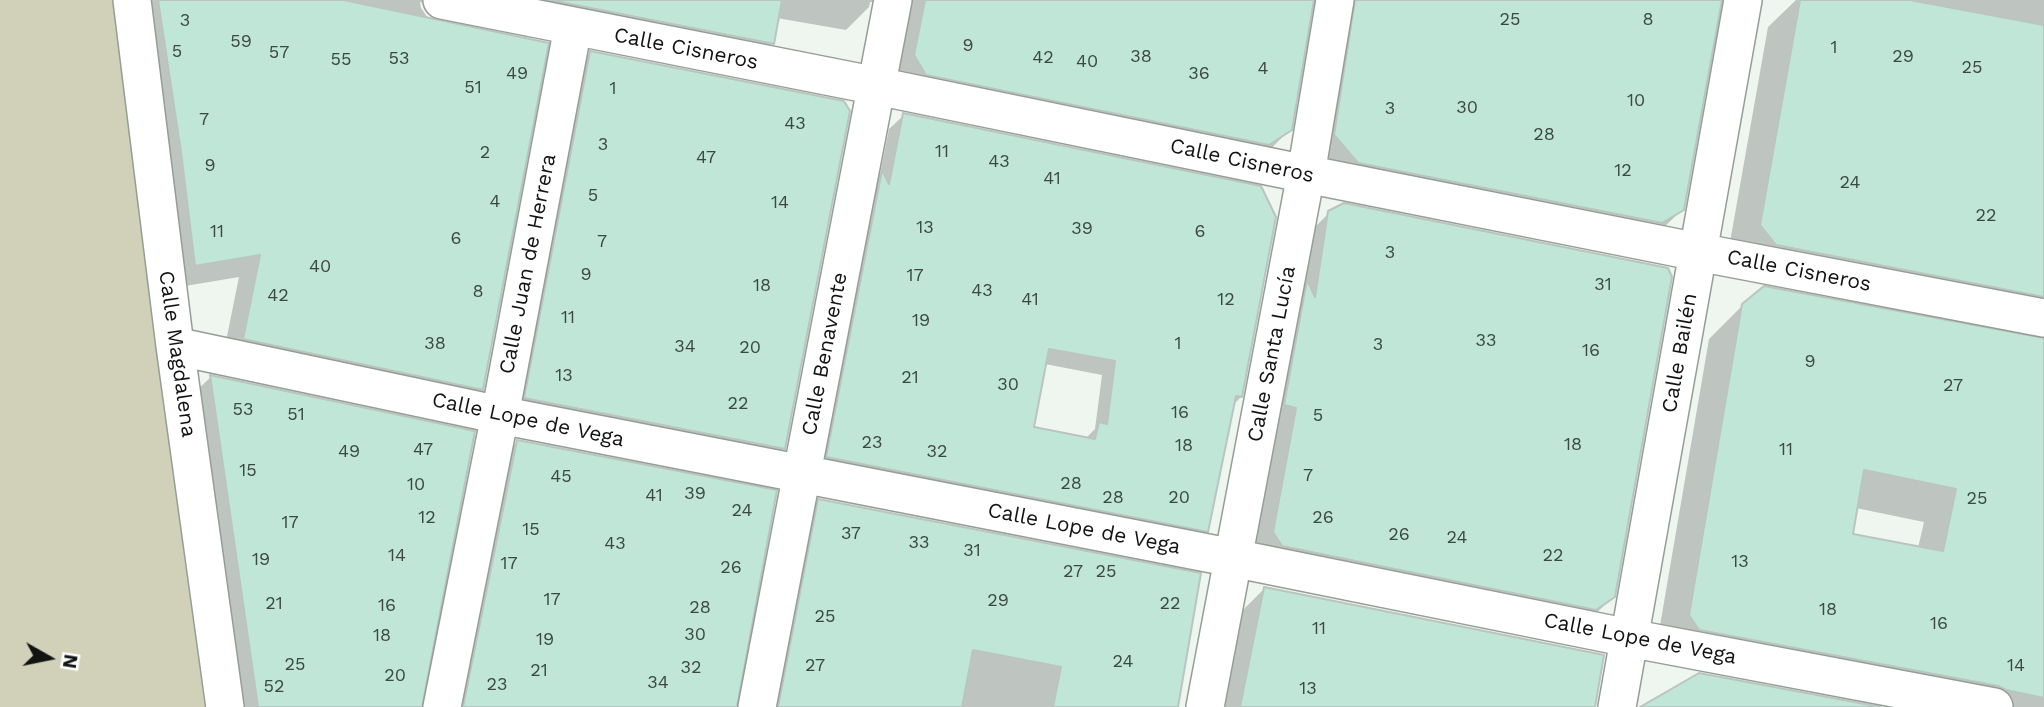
<!DOCTYPE html>
<meta charset="utf-8">
<style>
body{margin:0}
#map{position:relative;width:2044px;height:707px;overflow:hidden;background:#eef6ef;font-family:"Work Sans",sans-serif}
canvas{display:block}
.north{position:absolute;left:14px;top:623px;width:70px;height:70px;-webkit-text-stroke:5px #fff;paint-order:stroke;rotate:99deg;font-size:19px;font-weight:700;line-height:28px;text-align:center;color:#111412}
.north::after{content:'';display:block;margin:auto;width:24px;height:32px;background:#111412;clip-path:polygon(50% 0,100% 100%,50% 72%,0 100%)}
</style>
<div id="map">
<canvas width="2044" height="707"></canvas>
<div class="north">N</div>
</div>
<script>
const ctx = document.querySelector('canvas').getContext('2d');
ctx.lineJoin = 'round';
function fill(path, color) {
  ctx.fillStyle = color;
  ctx.fill(path, 'evenodd');
}
function trace(path, color, width, dash) {
  ctx.strokeStyle = color;
  ctx.lineWidth = width;
  ctx.lineCap = dash ? 'butt' : 'round';
  ctx.setLineDash(dash || []);
  ctx.stroke(path);
}
function label(font, color, halo, rows, align = 'center') {
  ctx.font = font + ' "Work Sans",sans-serif';
  ctx.lineWidth = 5;
  ctx.setLineDash([]);
  ctx.textBaseline = 'middle';
  ctx.strokeStyle = halo;
  ctx.fillStyle = color;
  for (const [text, x, y, turn = 0] of rows) {
    ctx.save();
    ctx.translate(x, y);
    ctx.rotate((+turn || 0) * Math.PI / 180);
    ctx.textAlign = isNaN(turn) ? turn : align;
    if (halo) ctx.strokeText(text, 0, 0);
    ctx.fillText(text, 0, 0);
    ctx.restore();
  }
}
const green = new Path2D(`
 M0,0H132L225,707H0Z`);
const shadow = new Path2D(`
 M133,0H1720L1683,209L1659,232L1312,158L1326,7L1316,1L1312,2L1290,129L1267,153L903,97L874,2H870L869,7L846,30L777,18L773,43L750,66L420,2L421,8L428,18L482,389L459,412L222,361L239,277L173,288Z
 M1796,0H2044V707H1899L1656,649L1709,339L1743,305L2027,337L2014,330L1727,259L1768,27ZM1856,508L1924,522L1918,548L1851,535Z
 M591,53L784,448L770,462L512,412L577,66Z
 M904,115L1241,397L1233,405L1206,531L1192,545L813,471L868,186L880,174L889,129ZM1045,364L1102,375L1095,429L1085,439L1032,428Z
 M1329,213L1614,596L1582,627L1243,563L1298,244Z
 M211,377L420,707H242L196,391Z
 M517,442L735,707H453L503,456Z
 M819,500L1176,707H768L805,515Z
 M1264,589L1594,707H1219L1236,617Z`);
const building = new Path2D(`
 M158,0H344L549,43L483,390L243,339L260,255L195,266L181,152Z
 M550,0H782L774,44Z
 M925,0H1314L1292,130L1269,145L926,75L914,55Z
 M1355,0H1722L1684,210L1662,223L1358,163L1334,135Z
 M1800,0H1910L2044,25V297L1776,245L1760,225Z
 M590,51L844,101L850,111L785,449L524,398Z
 M903,113L1261,186L1276,217L1242,397L1236,396L1208,532L826,457L882,170L889,184ZM1049,349L1115,361L1107,424L1099,422L1095,439L1034,427Z
 M1344,203L1668,268L1672,277L1615,597L1596,610L1282,546L1273,532L1296,408L1284,405L1307,280L1315,297L1328,211Z
 M1764,286L2044,338V698L2006,690L1998,686L1699,630L1689,615L1742,304ZM1864,470L1956,489L1943,551L1853,534Z
 M210,375L475,431L422,707H258Z
 M517,440L777,490L737,707H463Z
 M818,499L1201,573L1178,707H1053L1061,667L973,650L962,707H778Z
 M1264,587L1604,655L1595,707H1240Z
 M1699,673L1881,707H1640Z`);
const minor = new Path2D(`
 M132,0L175,346L225,707
 M442,0L877,86L1306,174L1698,252L2044,318
 M175,346L500,415L1233,558L1629,638L1994,707
 M442,707L500,415L573,27
 M757,707L893,0
 M1205,707L1306,174L1335,0
 M1617,707L1743,0`);
const numberNames = [
 ["25",1510,20],
 ["8",1648,20],
 ["3",185,21],
 ["59",241,42],
 ["9",968,46],
 ["1",1834,48],
 ["5",177,52],
 ["57",279,53],
 ["38",1141,57],
 ["29",1903,57],
 ["42",1043,58],
 ["53",399,59],
 ["55",341,60],
 ["40",1087,62],
 ["25",1972,68],
 ["4",1263,69],
 ["49",517,74],
 ["36",1199,74],
 ["51",473,88],
 ["1",613,89],
 ["10",1636,101],
 ["30",1467,108],
 ["3",1390,109],
 ["7",204,120],
 ["43",795,124],
 ["28",1544,135],
 ["3",603,145],
 ["11",942,152],
 ["2",485,153],
 ["47",706,158],
 ["43",999,162],
 ["9",210,166],
 ["12",1623,171],
 ["41",1052,179],
 ["24",1850,183],
 ["5",593,196],
 ["4",495,202],
 ["14",780,203],
 ["22",1986,216],
 ["13",925,228],
 ["39",1082,229],
 ["11",217,232],
 ["6",1200,232],
 ["6",456,239],
 ["7",602,242],
 ["3",1390,253],
 ["40",320,267],
 ["9",586,275],
 ["17",915,276],
 ["31",1603,285],
 ["18",762,286],
 ["43",982,291],
 ["8",478,292],
 ["42",278,296],
 ["41",1030,300],
 ["12",1226,300],
 ["11",568,318],
 ["19",921,321],
 ["33",1486,341],
 ["38",435,344],
 ["1",1178,344],
 ["3",1378,345],
 ["34",685,347],
 ["20",750,348],
 ["16",1591,351],
 ["9",1810,362],
 ["13",564,376],
 ["21",910,378],
 ["30",1008,385],
 ["27",1953,386],
 ["22",738,404],
 ["53",243,410],
 ["16",1180,413],
 ["51",296,415],
 ["5",1318,416],
 ["23",872,443],
 ["18",1573,445],
 ["18",1184,446],
 ["47",423,450],
 ["11",1786,450],
 ["49",349,452],
 ["32",937,452],
 ["15",248,471],
 ["7",1308,476],
 ["45",561,477],
 ["28",1071,484],
 ["10",416,485],
 ["39",695,494],
 ["41",654,496],
 ["28",1113,498],
 ["20",1179,498],
 ["25",1977,499],
 ["24",742,511],
 ["12",427,518],
 ["26",1323,518],
 ["17",290,523],
 ["15",531,530],
 ["37",851,534],
 ["26",1399,535],
 ["24",1457,538],
 ["33",919,543],
 ["43",615,544],
 ["31",972,551],
 ["14",397,556],
 ["22",1553,556],
 ["19",261,560],
 ["13",1740,562],
 ["17",509,564],
 ["26",731,568],
 ["27",1073,572],
 ["25",1106,572],
 ["17",552,600],
 ["29",998,601],
 ["21",274,604],
 ["22",1170,604],
 ["16",387,606],
 ["28",700,608],
 ["18",1828,610],
 ["25",825,617],
 ["16",1939,624],
 ["11",1319,629],
 ["30",695,635],
 ["18",382,636],
 ["19",545,640],
 ["24",1123,662],
 ["25",295,665],
 ["27",815,666],
 ["14",2016,666],
 ["32",691,668],
 ["21",539,671],
 ["20",395,676],
 ["34",658,683],
 ["23",497,685],
 ["52",274,687],
 ["13",1308,689]
];
const streetNames = [
 ["Calle Cisneros",686,49,11],
 ["Calle Cisneros",1242,161,12],
 ["Calle Juan de Herrera",528,264,-79],
 ["Calle Cisneros",1799,271,11],
 ["Calle Bailén",1680,353,-80],
 ["Calle Magdalena",177,354,82],
 ["Calle Benavente",825,354,-79],
 ["Calle Santa Lucía",1272,354,-79],
 ["Calle Lope de Vega",528,420,12],
 ["Calle Lope de Vega",1084,529,11],
 ["Calle Lope de Vega",1640,639,11]
];
fill(green, '#d1d1b9');
fill(shadow, '#0003');
fill(building, '#c0e6d8');
trace(building, '#bac4c1', 2);
trace(minor, '#959d97', 40);
trace(minor, '#fff', 37);
label('18px', '#3d4844', null, numberNames);
label('21px', '#111412', '#fff', streetNames);
</script>
